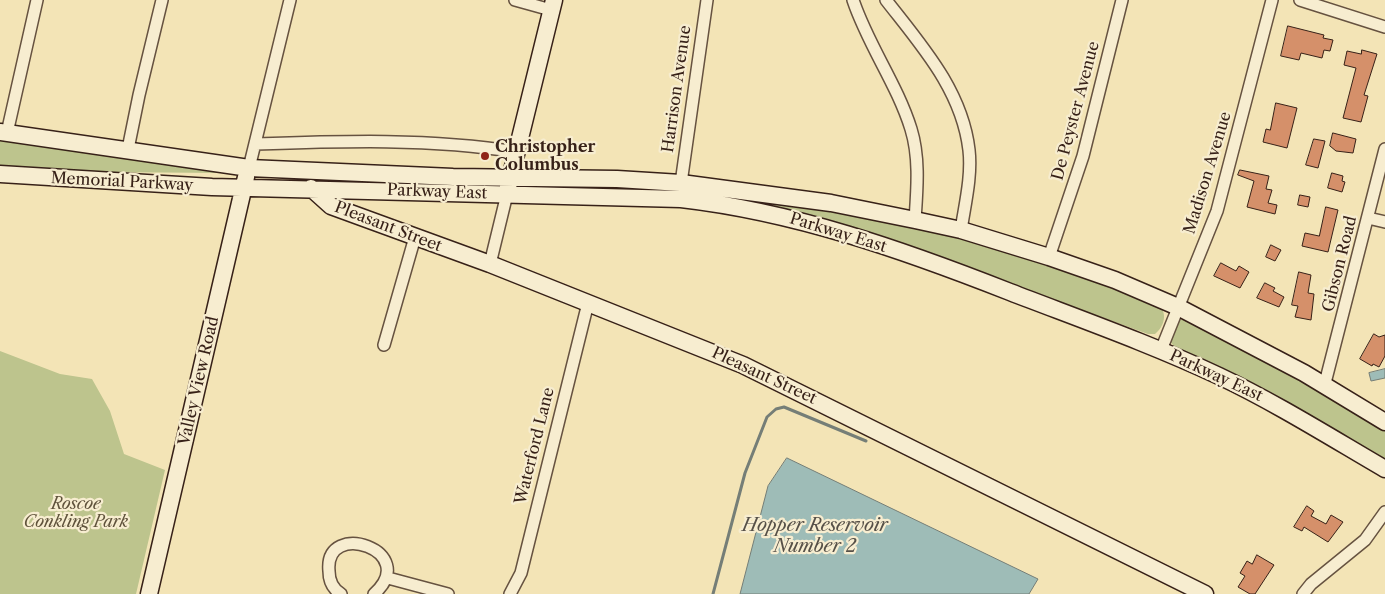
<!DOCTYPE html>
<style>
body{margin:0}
canvas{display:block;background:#f3e4b6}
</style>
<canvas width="1385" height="594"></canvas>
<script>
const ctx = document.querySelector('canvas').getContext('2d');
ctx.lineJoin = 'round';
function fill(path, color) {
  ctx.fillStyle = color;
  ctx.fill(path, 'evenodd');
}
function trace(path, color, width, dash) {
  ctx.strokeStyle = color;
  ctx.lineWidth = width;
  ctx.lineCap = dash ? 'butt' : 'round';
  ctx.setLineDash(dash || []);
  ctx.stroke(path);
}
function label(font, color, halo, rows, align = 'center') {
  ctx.font = font + ' "Libre Caslon Text",serif';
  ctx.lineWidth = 4.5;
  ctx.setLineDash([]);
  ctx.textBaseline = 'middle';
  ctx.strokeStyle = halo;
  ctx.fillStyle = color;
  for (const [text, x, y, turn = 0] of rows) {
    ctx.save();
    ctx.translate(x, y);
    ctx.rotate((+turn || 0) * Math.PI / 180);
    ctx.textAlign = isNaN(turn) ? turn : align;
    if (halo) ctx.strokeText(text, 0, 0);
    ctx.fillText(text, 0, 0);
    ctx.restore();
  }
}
const green = new Path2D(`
 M0,139L224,173L101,172L0,166Z
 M524,185L607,186L597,188H525Z
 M709,191L934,228L1086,276L1159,306C1168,313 1164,327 1155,334H1148L864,231Z
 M1184,319L1224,336L1385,428V461L1176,349L1170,341L1178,321Z
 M0,351L60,374L92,379L110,411L124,454L165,470L136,594H0Z`);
const water = new Path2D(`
 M1385,369V378L1371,381L1369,373Z
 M787,458L1038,579L1029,594H740L768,486Z`);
const stream = new Path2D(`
 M713,594L745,473L767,417L776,409L784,407L866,441`);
const building = new Path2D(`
 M1288,26L1324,35L1323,38L1333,40L1330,51L1324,50L1322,58L1301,53L1299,60L1281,56Z
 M1362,50L1377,54L1364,95L1368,96L1361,122L1343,118L1356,68L1344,65L1347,51L1361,54Z
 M1276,103L1297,108L1287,148L1263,142L1266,129L1270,130Z
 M1333,133L1356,139L1353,153L1336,151L1330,146Z
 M1314,139L1325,141L1318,168L1306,165Z
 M1240,170L1269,176L1266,189L1272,190L1268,203L1277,205L1275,214L1247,207L1254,181L1238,175Z
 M1332,173L1343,176L1342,181L1345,182L1342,192L1328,188Z
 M1300,195L1310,197L1308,207L1298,205Z
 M1326,207L1338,210L1328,252L1302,246L1305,233L1319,236Z
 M1271,245L1281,250L1275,261L1266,257Z
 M1221,263L1236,271L1239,266L1249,272L1240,288L1214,276Z
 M1299,272L1311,275L1308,293L1314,294L1311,320L1295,317L1298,306L1292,305Z
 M1265,283L1275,288L1273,291L1284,297L1279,307L1257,298Z
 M1374,334L1379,337L1385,335V356L1379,367L1373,364L1372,366L1360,359Z
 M1307,506L1314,511L1311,516L1326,524L1331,515L1343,522L1328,542L1304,527L1302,531L1294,527Z
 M1257,555L1274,565L1255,594H1250L1238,587L1245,576L1240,573L1247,561L1252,564Z`);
const street = new Path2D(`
 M515,0L551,10
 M853,0C868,45 897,84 911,129C920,158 917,190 915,220
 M886,0C921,45 962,90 969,150C972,176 965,204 961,230
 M1300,0L1385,27
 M7,133L37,0
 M255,144C343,141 430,138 517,152
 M128,149L139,95L162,0
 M249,168L290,0
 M681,183L707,0
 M1368,218L1385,222
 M1049,257L1083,156L1122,0
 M490,264L507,194
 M384,345L415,237
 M1161,350L1217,211L1272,0
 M1324,387L1385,149
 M388,578L448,594
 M341,594C333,589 329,581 329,571C324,518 422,551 374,594
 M510,594L521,573L588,303
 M1303,594L1311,584L1365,540L1385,512`);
const secondary = new Path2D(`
 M0,132L249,168L453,177L617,179L681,183L831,203L915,220L961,230L1049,257L1115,280L1178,307L1304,373L1385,422
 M0,174L212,187L681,199C795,212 903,250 1010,292C1080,319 1151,344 1219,376C1276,403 1330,437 1385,469
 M508,187L554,0
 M311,188L331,206L490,264L743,365L1205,594
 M149,594L246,177`);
const markers = [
 [485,156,5,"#8f2418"]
];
const streetNames = [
 ["Harrison Avenue",677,89,-82],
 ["De Peyster Avenue",1076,111,-75],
 ["Madison Avenue",1208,173,-73],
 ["Memorial Parkway",122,182,3],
 ["Parkway East",437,192,2],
 ["Pleasant Street",388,227,21],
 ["Parkway East",838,233,17],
 ["Gibson Road",1340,264,-76],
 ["Pleasant Street",764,376,25],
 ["Parkway East",1216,376,25],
 ["Valley View Road",199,381,-77],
 ["Waterford Lane",535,446,-76]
];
const poiNames = [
 ["Christopher",495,147],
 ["Columbus",495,165]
];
const parkNames = [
 ["Roscoe",76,504],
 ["Conkling Park",76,522]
];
const waterNames = [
 ["Hopper Reservoir",815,526],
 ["Number 2",815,547]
];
fill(green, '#bdc48d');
fill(water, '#9ebcb7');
trace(water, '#757e77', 1);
trace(stream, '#757e77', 3);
fill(building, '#d5906a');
trace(building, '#372118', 1);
trace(street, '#665240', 14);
trace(secondary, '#372118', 19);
trace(street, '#f7edd0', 11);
trace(secondary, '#f7edd0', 16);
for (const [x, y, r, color] of markers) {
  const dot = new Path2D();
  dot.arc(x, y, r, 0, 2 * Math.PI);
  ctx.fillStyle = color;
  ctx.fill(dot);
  trace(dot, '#f7edd0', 2);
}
label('16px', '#372118', '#f7edd0', streetNames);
label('bold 16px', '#372118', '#f7edd0', poiNames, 'left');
label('italic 16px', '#5f523b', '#f7edd0', parkNames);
label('italic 18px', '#565048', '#f7edd0', waterNames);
</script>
